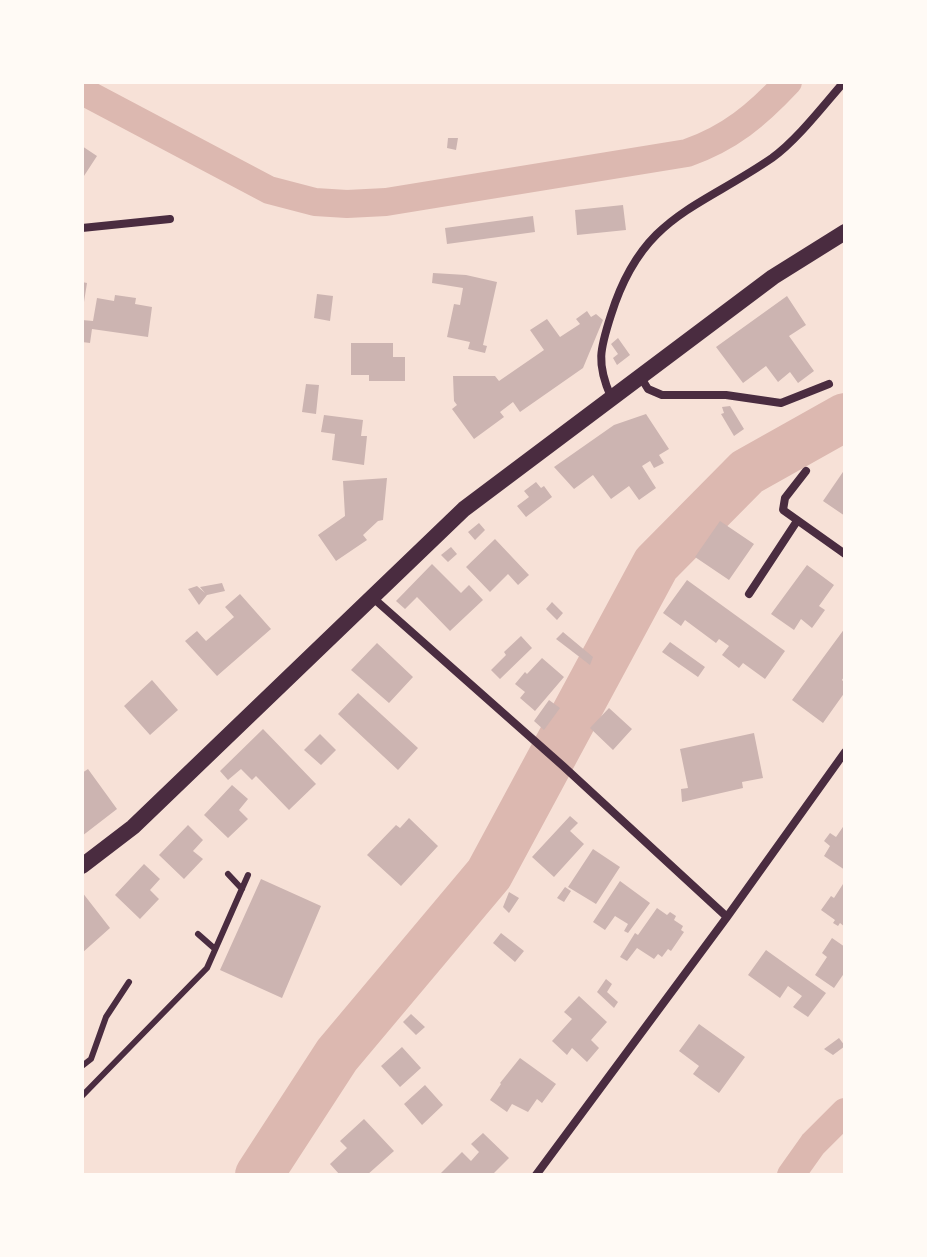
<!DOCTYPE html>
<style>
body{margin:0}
#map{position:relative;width:927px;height:1257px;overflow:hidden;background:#f7e1d7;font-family:"Exo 2",sans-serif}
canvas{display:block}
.frame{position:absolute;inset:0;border:84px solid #fffaf5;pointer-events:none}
</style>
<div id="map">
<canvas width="927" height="1257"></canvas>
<div class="frame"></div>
</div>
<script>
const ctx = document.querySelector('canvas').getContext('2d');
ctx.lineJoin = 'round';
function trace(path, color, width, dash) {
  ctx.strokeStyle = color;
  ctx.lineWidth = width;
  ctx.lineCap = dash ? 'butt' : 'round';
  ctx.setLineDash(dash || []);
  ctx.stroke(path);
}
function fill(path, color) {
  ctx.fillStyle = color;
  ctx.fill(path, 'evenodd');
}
const canal = new Path2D(`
 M82,91L269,190L315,202L347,204L386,202L687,153C730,138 757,115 788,82
 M791,1175L813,1144L845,1112`);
const river = new Path2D(`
 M259,1175L337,1055L489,874L656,564L747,472L845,417`);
const building = new Path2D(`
 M448,138H458L456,150L447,148Z
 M82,146L97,156L82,179Z
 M623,205L626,230L577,235L575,210Z
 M533,216L535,232L447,244L445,228Z
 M433,273L466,275L497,282L483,345L487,346L485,353L468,349L470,342L447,337L454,304L460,305L463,288L432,283Z
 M82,282L87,283L84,302H82Z
 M317,294L333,296L330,321L314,318Z
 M115,295L136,298L135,304L152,307L148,337L92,329L90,343L82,342V320L93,321L97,298L114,301Z
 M787,296L806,325L789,336L814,371L798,383L790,372L778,382L766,366L743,383L716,347Z
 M587,311L591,317L596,314L603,320L583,368L520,412L513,402L500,412L504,417L474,439L452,409L457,405L454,401L453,376H495L499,381L544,350L530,330L547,319L560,337L580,324L576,319Z
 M618,338L630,355L617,365L613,358L618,354L611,344Z
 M351,343H393V357H405V381H369V375H351Z
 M306,384L319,385L316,414L302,412Z
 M730,406L744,429L734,436L721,414L724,413L722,407Z
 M646,414L669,449L659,455L664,463L654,468L650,461L642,466L656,488L639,500L629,486L611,499L593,475L574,489L554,467L614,425Z
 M324,415L363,420L361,436H367L364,465L332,460L335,434L321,432Z
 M845,469V516L823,501Z
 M387,478L383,520L378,521L363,535L367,540L336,561L318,535L345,516L343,481Z
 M536,482L541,488L544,486L552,497L526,517L517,506L529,497L524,491Z
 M720,521L754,544L729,580L695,557Z
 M479,523L485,530L475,540L468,532Z
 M495,539L529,575L518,585L508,574L490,592L466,567Z
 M451,547L457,554L448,562L441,555Z
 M432,564L461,593L469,585L483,600L450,631L417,597L405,609L396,601Z
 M807,565L834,585L819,606L825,610L812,628L801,619L794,630L771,614Z
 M687,580L785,651L765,679L743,663L739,668L722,655L729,646L719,639L716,643L685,620L681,626L663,613Z
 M222,583L225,591L207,595L199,605L188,589L197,586L205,593L200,587Z
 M240,594L271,629L217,676L185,641L197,631L206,641L234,617L225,607Z
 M552,602L563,613L557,620L546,609Z
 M845,628V675L842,680L845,683V692L823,723L792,700Z
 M563,632L593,657L590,665L556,639Z
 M521,636L532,648L500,679L491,670L506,655L504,652Z
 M670,642L705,667L698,677L662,652Z
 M377,643L413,677L389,703L351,670Z
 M542,658L564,677L535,711L520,698L525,692L515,684L525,672L527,674Z
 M152,680L178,710L150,735L124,706Z
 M358,693L418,748L398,770L338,714Z
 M549,700L560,708L544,730L534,721Z
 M609,708L632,729L613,750L590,728Z
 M263,729L316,784L289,810L256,776L252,780L241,769L228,780L220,771Z
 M754,733L763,778L742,782L743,788L682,802L681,789L688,788L680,749Z
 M320,734L336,750L321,765L304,750Z
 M88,769L117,809L82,836V773Z
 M232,785L248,799L239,810L248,819L228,838L204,815Z
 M570,816L578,823L570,831L584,844L554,877L532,857Z
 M409,818L438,846L401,886L367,855L396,825L400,828Z
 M845,824V870L824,856L830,846L824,841L830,833L836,837Z
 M188,825L203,840L193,851L203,859L184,879L159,855Z
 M593,849L620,867L596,904L568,887Z
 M144,864L160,879L150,890L159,899L140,919L115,895Z
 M261,879L321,906L282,998L220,970Z
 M620,881L650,903L628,933L624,931L628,924L615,916L605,930L593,922Z
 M843,884L845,886V927L840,923L838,926L833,923L835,920L821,910L831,896L834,898Z
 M565,887L571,891L564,902L557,898Z
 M82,892L110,928L82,953Z
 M509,892L519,898L509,913L503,907Z
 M657,908L667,915L670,912L676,916L674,920L683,926L681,930L684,932L671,951L668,949L662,957L658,954L654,959L637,948L627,961L620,957L635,933L638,935Z
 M501,933L524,951L515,962L493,943Z
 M832,938L845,947V972L834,988L815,975L827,957L822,953Z
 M766,950L826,993L808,1017L793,1007L802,996L788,986L780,998L748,975Z
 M606,979L612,984L607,992L618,1002L614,1008L597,992Z
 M579,996L607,1022L591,1040L599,1048L587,1062L572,1048L567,1055L552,1041L572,1019L564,1012Z
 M411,1014L425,1027L416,1035L403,1022Z
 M699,1024L745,1057L719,1093L693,1074L699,1066L679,1051Z
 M839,1038L845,1046L833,1055L824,1049Z
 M402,1047L421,1068L400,1087L381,1066Z
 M520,1058L556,1084L542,1103L537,1099L528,1112L512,1104L507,1112L490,1100L501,1084L500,1083Z
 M425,1085L443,1105L422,1125L404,1104Z
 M364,1119L394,1151L367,1175H340L330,1164L347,1148L340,1141Z
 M483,1133L509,1158L492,1175H442L441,1173L462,1152L471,1161L479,1152L471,1144Z`);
const service = new Path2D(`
 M228,874L242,889
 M198,934L215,949
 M82,1066L91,1059L106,1017L129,982
 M82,1096L207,968L248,875`);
const minor = new Path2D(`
 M82,228L170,219
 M640,376L648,389L662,395H726L781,403L829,384
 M611,397C596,363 600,349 611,315C642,216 696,210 772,158C797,140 823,106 844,82
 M806,471L785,498L783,510L845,554
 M749,594L797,521
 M372,597L563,766L727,917
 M536,1175L727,917L845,752`);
const secondary = new Path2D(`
 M82,866L133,827L464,509L773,277L845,232`);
trace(canal, '#dcb8b0', 28);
trace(river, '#dcb8b0', 48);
fill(building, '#ccb4b1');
trace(service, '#4a2c40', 6);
trace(minor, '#4a2c40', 8);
trace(secondary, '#4a2c40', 16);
</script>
